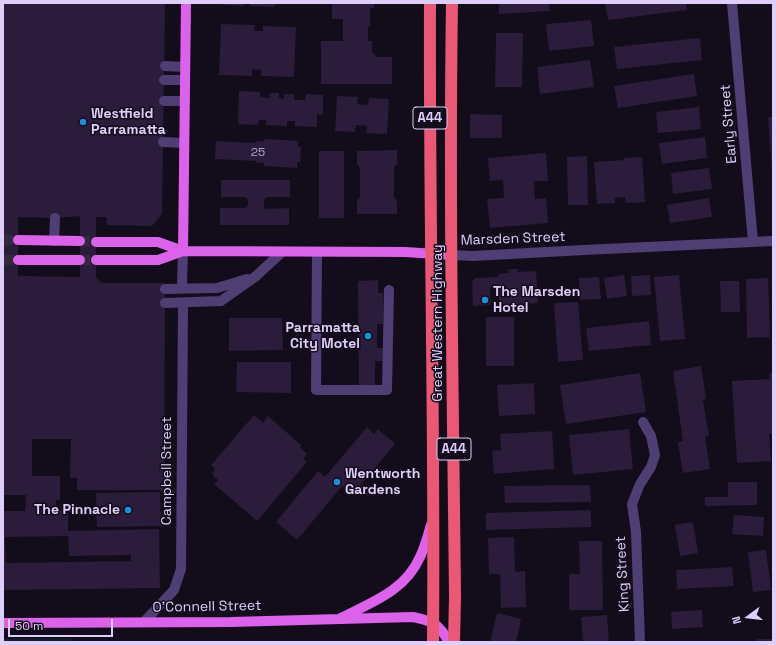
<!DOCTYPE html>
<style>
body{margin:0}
#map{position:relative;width:776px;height:645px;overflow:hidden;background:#130d1b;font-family:"Space Grotesk",sans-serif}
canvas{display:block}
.frame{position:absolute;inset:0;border:4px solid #decef9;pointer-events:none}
.north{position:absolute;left:728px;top:597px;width:40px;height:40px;-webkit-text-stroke:3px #130d1b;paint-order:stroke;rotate:255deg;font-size:11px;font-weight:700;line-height:16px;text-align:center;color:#decef9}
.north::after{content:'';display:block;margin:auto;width:14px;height:18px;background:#decef9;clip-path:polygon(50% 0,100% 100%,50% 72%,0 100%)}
.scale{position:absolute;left:8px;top:619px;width:105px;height:18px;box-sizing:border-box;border:2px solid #decef9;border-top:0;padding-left:5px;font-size:12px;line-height:14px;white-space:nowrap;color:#decef9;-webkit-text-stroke:3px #130d1b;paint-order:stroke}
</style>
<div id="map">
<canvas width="776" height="645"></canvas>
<div class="frame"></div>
<div class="north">N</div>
<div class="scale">50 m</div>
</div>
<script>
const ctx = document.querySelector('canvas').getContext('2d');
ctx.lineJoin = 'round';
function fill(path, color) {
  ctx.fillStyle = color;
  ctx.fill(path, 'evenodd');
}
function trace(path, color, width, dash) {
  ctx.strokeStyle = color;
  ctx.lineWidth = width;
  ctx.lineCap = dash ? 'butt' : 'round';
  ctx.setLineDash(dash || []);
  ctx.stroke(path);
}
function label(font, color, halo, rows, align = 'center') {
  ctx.font = font + ' "Space Grotesk",sans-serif';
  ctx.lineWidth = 3;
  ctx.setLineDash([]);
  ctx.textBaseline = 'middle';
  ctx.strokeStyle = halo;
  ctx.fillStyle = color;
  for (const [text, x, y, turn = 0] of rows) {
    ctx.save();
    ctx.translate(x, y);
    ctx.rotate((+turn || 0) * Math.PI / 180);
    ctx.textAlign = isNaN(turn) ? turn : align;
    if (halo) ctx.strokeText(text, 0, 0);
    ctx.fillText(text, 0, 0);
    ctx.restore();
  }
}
const green = new Path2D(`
 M71,638V642H3V639Z`);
const building = new Path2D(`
 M3,3H165L162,214L152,226L107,225L106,217H96V277L101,283H165L164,490H77V478H70L71,439H32V476H60V500H56V511L68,510V531L159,529L160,588L3,590V511H25L26,495H3ZM80,216V277L18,276V217L55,218ZM68,536L69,556L131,555V561L6,563L5,537Z
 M223,3H244V6L223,5Z
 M250,3H275V7L250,6Z
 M332,3H374V8H370V27H368V41H372V52L377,57H392V84H321V41H343V19H332Z
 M499,3H549L550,11L499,14Z
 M605,3H686L687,10L608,20Z
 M591,20L594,46L549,51L546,24Z
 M221,24L255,25L254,31H263V26L296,27L294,77L261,76V70L252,69V76L219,75Z
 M496,33H523L522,87H495Z
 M700,38L702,60L617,69L614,47Z
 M590,60L594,87L540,94L537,67Z
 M694,74L697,96L618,108L614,86Z
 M239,91L260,92V97L269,98L270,93H279V98L284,99V94H294V100H305L306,94L323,95V115L317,114V127L295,126V121H287V126L266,125V120H259L258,125L238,124Z
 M337,96L358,97L357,104L368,105L369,98L389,99L387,134L366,133L367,126L356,125L355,132L335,131Z
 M699,107L701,129L658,133L656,112Z
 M470,114L502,115V138H470Z
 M768,117H773V172H772Z
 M705,137L707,158L662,164L659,143Z
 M264,139L298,141V147H301L300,162H297V168L264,166V163L256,162V161L215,159L216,141L255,143L256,141L264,142Z
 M397,150V164L394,167V197L397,201V214H357V201L360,197V168L357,164V151Z
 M319,151H344V218H319Z
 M546,153L548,181H534L535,199L546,198L548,223L490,228L487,199L504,198L503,180L490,181L488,158Z
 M587,156L588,205H568L567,157Z
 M642,157L645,202L626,203L625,197L615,198V203L597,204L594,162L624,160V158Z
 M709,168L712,189L673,194L671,173Z
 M221,180H290V197H267L264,200V206L266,209L289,208V225H220V208H245L248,206V200L245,197H221Z
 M709,198L712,217L670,223L667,205Z
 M508,269H518V272L536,271L538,303L500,305L498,287H490L491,305L473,306L472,282L475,278L498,277V274L509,273Z
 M624,275L627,296L607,299L604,278Z
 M650,275L651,295L632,296L631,276Z
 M679,275L685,339L660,341L654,277Z
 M599,277L601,299L580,300L579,278Z
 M768,278L770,337L747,338L746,279Z
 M378,280V293H383V324H377V348H383V361H375V385H359L358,281Z
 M720,281H739L740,312H721Z
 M578,302L583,360L558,362L554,303Z
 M486,317H514V366H486Z
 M229,318H282L283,350L229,351Z
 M649,321L651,345L589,351L586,328Z
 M237,362H291V393L236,392Z
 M701,366L706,399L703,400L709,436H705L710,469L683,473L678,442L683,441L673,371Z
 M640,373L646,412L566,424L560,385Z
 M769,373H773V434H769L771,461L737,463L732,381L770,379Z
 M534,383L535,414L499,416L497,385Z
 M254,415L263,423L268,416L301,445L300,447L307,454L303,459L307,462L257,521L214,484L218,480L212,474L215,469L211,465Z
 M367,427L374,434L378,429L395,444L352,495L342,486L297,540L276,522L318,471L325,477Z
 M629,429L633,469L573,475L569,435Z
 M552,431L554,469L494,474L492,451L501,450L500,434Z
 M728,482H757V505L705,506V497H728Z
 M590,485L591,502L505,503L504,486Z
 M160,492L161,526L97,527L96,493Z
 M591,510V527L486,530V513Z
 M734,515L764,517L763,536L732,534Z
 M693,522L698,553L680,556L675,525Z
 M514,537L515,572L525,571L526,607L501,608L500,574H489L488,538Z
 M579,541H602L603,610H569V574H580Z
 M766,550L771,590L753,592L748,552Z
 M732,567L734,586L677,589L676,570Z
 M702,610L703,627L672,629L671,612Z
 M497,613L521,619L516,642H490Z
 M607,615L609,642H583L581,617Z
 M757,639H773V642H757Z`);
const majorTunnel = new Path2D(`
 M3,240H18
 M80,241L96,242
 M3,260H18
 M80,260H96`);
const minor = new Path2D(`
 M732,3L753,242
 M165,66L185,67
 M164,80H185
 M164,101H185
 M163,142L184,143
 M54,241L55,218
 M317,252L316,390H387L389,290
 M452,255L473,256L584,250L773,241
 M255,277L282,252
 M182,283L183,251
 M144,622L174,590L181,569L183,307
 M640,642L636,532L632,504L640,484L651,467L655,455L651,436L643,422`);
const major = new Path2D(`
 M18,240L80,241
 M96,242H158L183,251L405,252L452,255
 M183,251L186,3
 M18,260H80
 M96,260H158L183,251
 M341,618C372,602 405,591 420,557C425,547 428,535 431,525
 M3,623L231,622L413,617C433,621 439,624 449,642`);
const highway = new Path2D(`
 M430,3C429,216 435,429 433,642
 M452,3C449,201 453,399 455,597L454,642`);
const minorBridge = new Path2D(`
 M165,289L217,288L247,279
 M165,303L221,301L255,277`);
const markers = [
 [83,122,4,"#1b92d7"],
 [485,300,4,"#1b92d7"],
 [368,336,4,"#1b92d7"],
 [337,482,4,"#1b92d7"],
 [128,510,4,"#1b92d7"]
];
const numberNames = [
 ["25",258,153]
];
const shields = [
 [430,118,34],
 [454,449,34]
];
const shieldNames = [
 ["A44",430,118],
 ["A44",454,449]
];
const poiNames = [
 ["Westfield",91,114],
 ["Parramatta",91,130],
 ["The Marsden",493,292],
 ["Hotel",493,308],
 ["Parramatta",360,328,"right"],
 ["City Motel",360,344,"right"],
 ["Wentworth",345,474],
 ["Gardens",345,490],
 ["The Pinnacle",120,510,"right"]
];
const streetNames = [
 ["Early Street",729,124,-95],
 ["Marsden Street",513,239,-2],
 ["Great Western Highway",438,323,-90],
 ["Campbell Street",167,471,-90],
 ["King Street",623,574,-93],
 ["O'Connell Street",207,607,-1]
];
fill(green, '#112024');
fill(building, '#2a1c3a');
trace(majorTunnel, '#312a3c', 10, [10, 5]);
trace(minor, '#4f3e74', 10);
trace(major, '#dd62eb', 10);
trace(highway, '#ea5876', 12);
trace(minorBridge, '#4f3e74', 10);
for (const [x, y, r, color] of markers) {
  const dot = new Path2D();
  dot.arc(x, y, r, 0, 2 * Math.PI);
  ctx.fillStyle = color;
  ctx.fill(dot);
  trace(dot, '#130d1b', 1.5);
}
label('12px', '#b1a2c9', null, numberNames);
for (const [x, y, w] of shields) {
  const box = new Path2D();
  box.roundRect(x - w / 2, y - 11, w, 22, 3);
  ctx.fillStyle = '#130d1b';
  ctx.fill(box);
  trace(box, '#decef9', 1);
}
label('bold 13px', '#decef9', null, shieldNames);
label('bold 14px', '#decef9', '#130d1b', poiNames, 'left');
label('14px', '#decef9', '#130d1b', streetNames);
</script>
